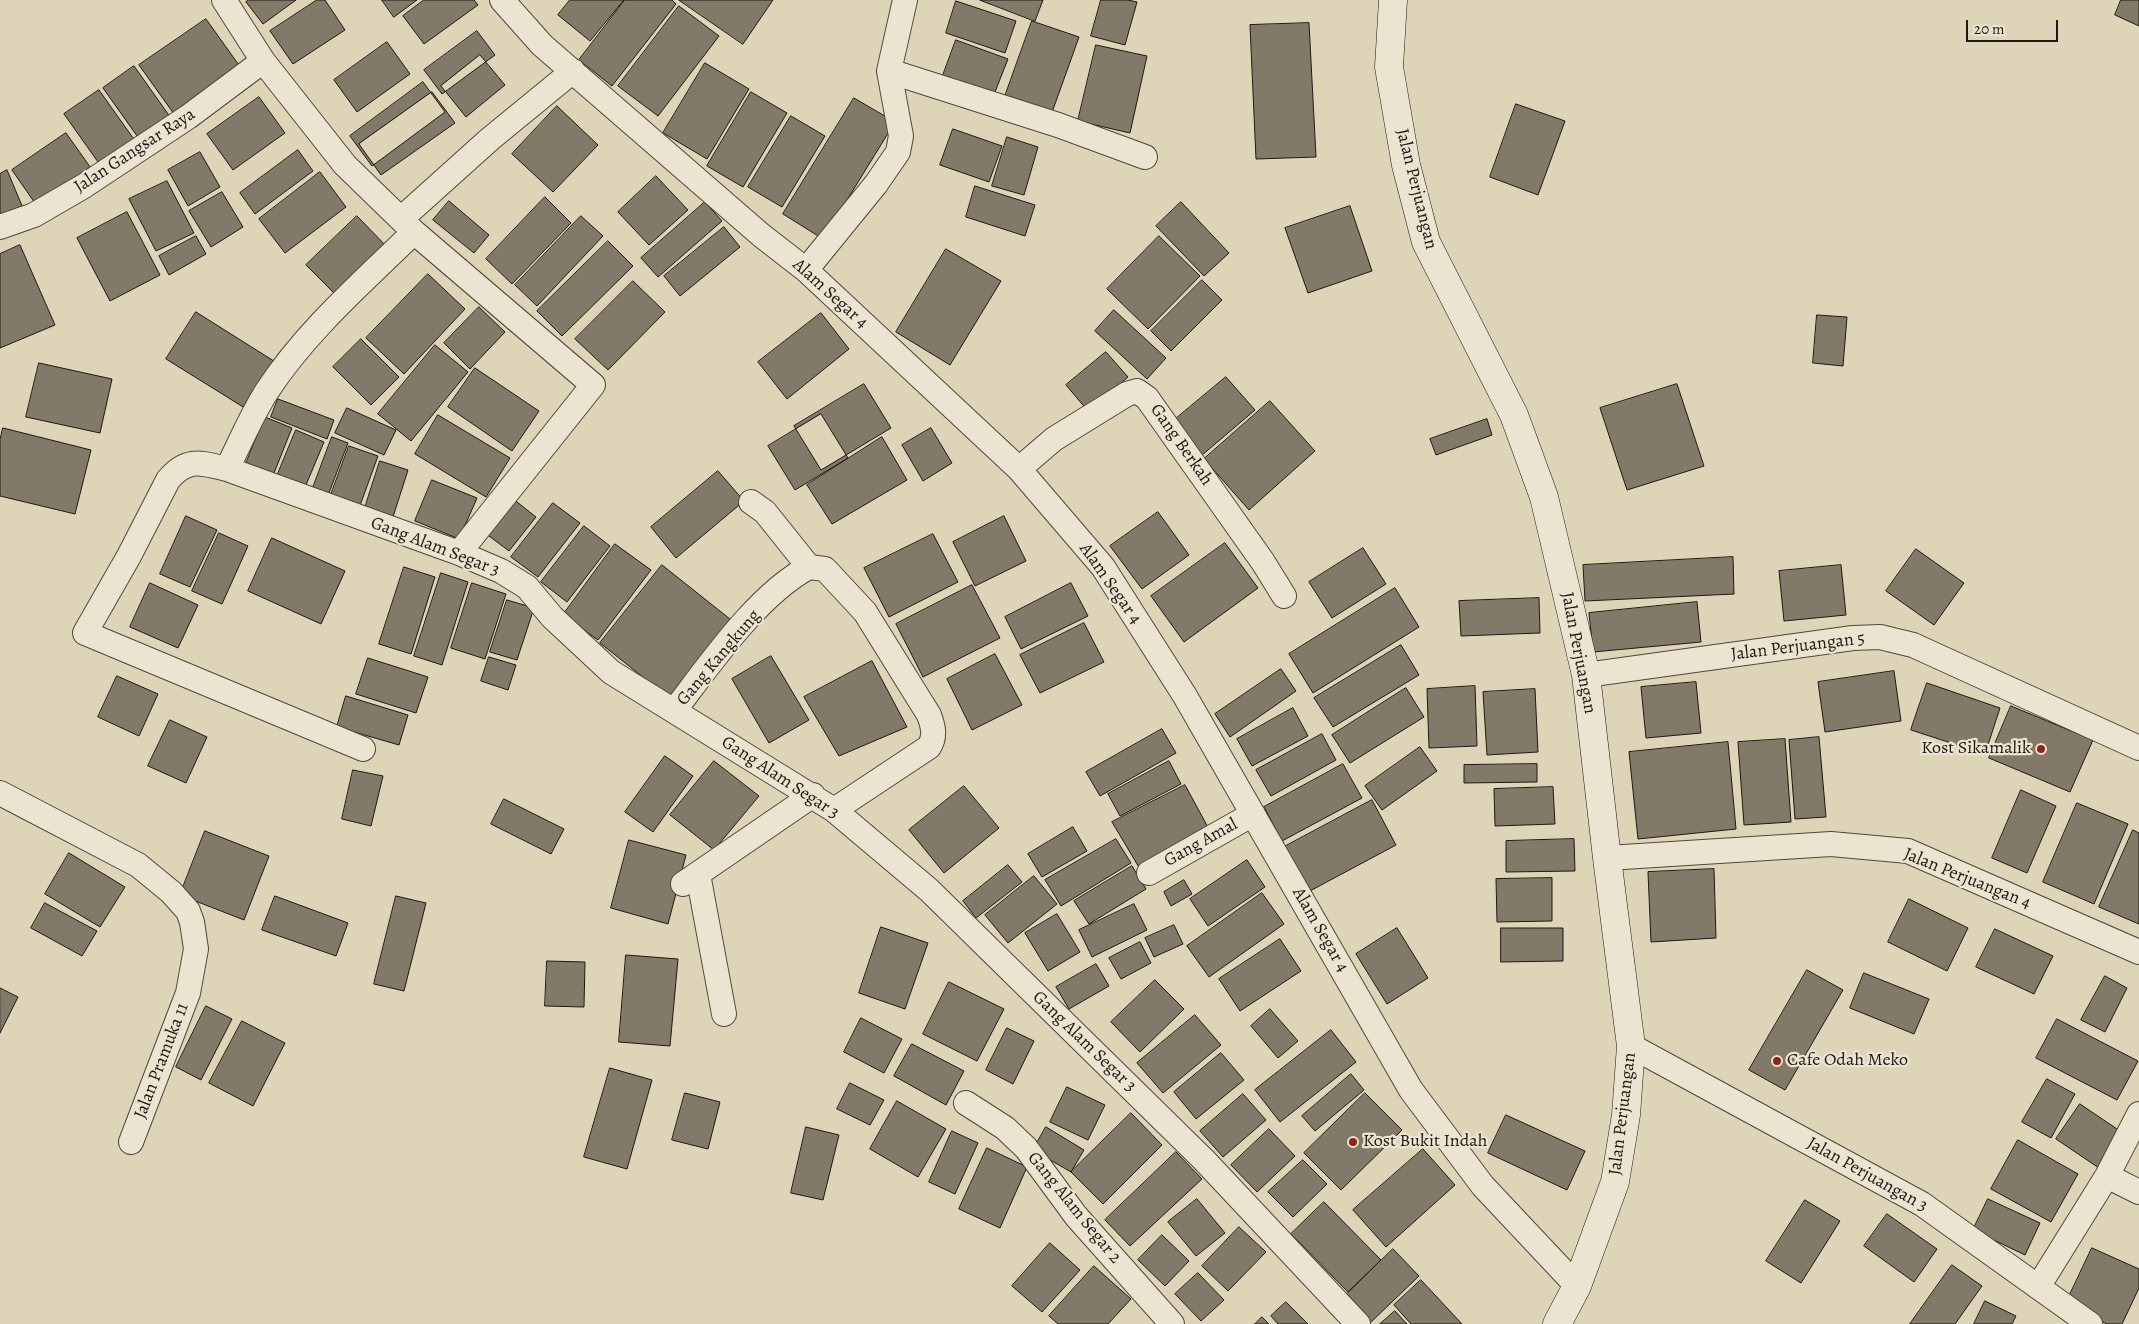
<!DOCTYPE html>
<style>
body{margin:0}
#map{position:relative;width:2139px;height:1324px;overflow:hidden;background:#ded5b8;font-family:Alegreya,serif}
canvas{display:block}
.scale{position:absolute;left:1966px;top:20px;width:92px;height:22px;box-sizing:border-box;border:2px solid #211612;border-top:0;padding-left:6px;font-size:15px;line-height:18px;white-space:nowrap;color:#211612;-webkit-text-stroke:4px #eae4d1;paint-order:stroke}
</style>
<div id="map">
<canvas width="2139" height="1324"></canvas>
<div class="scale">20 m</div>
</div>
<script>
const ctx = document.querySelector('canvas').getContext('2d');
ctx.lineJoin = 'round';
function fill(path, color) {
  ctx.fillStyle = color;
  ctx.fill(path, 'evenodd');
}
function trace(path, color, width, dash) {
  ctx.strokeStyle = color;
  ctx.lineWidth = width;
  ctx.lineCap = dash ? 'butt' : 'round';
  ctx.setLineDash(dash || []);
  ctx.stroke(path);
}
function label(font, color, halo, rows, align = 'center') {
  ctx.font = font + ' Alegreya,serif';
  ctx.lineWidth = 4.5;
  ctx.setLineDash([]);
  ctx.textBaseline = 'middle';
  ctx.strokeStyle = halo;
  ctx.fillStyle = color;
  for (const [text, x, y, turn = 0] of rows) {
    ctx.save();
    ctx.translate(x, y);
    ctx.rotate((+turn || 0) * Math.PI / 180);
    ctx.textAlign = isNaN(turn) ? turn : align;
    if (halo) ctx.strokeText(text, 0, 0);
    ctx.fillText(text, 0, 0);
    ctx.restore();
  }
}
const building = new Path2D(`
 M249,0H296L263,24L246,2Z
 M317,0H325L345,30L293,64L270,31Z
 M382,0H417L394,17Z
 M424,0H474L478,5L424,44L403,16Z
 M570,0H624L590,41L558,15Z
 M625,0H672L676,4L612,86L579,60Z
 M679,0H773L743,44Z
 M980,0H1043L1035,21Z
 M1101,0H1128L1137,2L1125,45L1091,36Z
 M2121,0H2139V26L2115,15Z
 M956,1L1016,21L1005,53L946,33Z
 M679,6L719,36L658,116L618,86Z
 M206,19L241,68L174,114L139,65Z
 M1032,21L1079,37L1050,118L1003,102Z
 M1309,23L1316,157L1256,159L1250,25Z
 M477,31L495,55L442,94L424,70Z
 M956,40L1008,59L993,97L942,78Z
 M387,42L410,74L357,112L334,80Z
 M1096,45L1147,56L1130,133L1078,121Z
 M480,55L505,85L466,117L441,86Z
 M705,63L749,89L707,159L663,133Z
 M134,66L173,121L142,143L103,88Z
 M423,82L445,112L372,166L350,136Z
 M99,90L138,145L103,169L64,114Z
 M432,92L455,123L381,175L359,144Z
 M751,92L787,113L743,187L707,166Z
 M259,97L285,133L233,170L207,134Z
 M854,98L895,122L823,239L783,214Z
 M1516,104L1565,121L1538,195L1490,177Z
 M557,106L598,145L553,192L512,154Z
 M791,116L825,136L782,207L748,187Z
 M953,129L1002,146L989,182L940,165Z
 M66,133L93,171L39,209L12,170Z
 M1007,137L1038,147L1024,195L992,186Z
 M298,150L313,171L255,214L240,193Z
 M200,152L220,187L188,206L168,170Z
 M7,170L25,213L0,224V174Z
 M320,172L346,207L285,253L259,219Z
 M656,176L688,210L649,245L618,212Z
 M167,181L194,233L156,251L129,199Z
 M975,186L1035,205L1025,236L966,217Z
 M222,192L243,227L211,247L189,211Z
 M545,197L571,223L512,284L486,259Z
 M449,201L489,235L474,253L433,220Z
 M705,202L722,221L658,277L641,258Z
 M1181,202L1229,253L1204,276L1156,226Z
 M1350,206L1372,271L1308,293L1285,228Z
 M127,212L160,275L110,301L77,238Z
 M357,216L388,248L338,297L306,265Z
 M581,216L603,236L537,306L515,285Z
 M724,227L740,247L680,296L664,276Z
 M196,236L206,254L169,275L159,256Z
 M1159,236L1200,276L1148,329L1107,289Z
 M608,241L633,266L562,336L537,311Z
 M20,245L55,325L0,348V254Z
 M946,249L1001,281L950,365L896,332Z
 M428,274L465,309L404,374L366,338Z
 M1202,280L1222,300L1171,351L1151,331Z
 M633,281L665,312L608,370L575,339Z
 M479,307L505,332L470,369L444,343Z
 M1114,310L1166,358L1147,379L1095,331Z
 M196,312L277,363L248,410L166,359Z
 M821,313L849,349L787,399L758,362Z
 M1817,315L1847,317L1843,366L1813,363Z
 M361,339L399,377L371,405L333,367Z
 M435,345L468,372L411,441L378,414Z
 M1106,352L1128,377L1088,411L1066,385Z
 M39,363L112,379L100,433L26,417Z
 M475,368L539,411L512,451L448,407Z
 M1226,377L1255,410L1201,456L1172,422Z
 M864,384L891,428L821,470L794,426Z
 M1677,384L1704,466L1627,490L1600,408Z
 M278,399L334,420L327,439L271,417Z
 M1270,401L1315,451L1249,510L1204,459Z
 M347,408L396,430L384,455L335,433Z
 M821,414L848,458L795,490L768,446Z
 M438,415L510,458L486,497L415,454Z
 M265,417L292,428L272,478L245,466Z
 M1487,419L1492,435L1436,455L1430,439Z
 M3,428L91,450L75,514L0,496V440Z
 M931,428L952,463L923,481L902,445Z
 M296,430L324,442L303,492L275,481Z
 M332,437L348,443L327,498L311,493Z
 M882,437L907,480L832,524L807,485Z
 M349,446L378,456L358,511L329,500Z
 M380,461L408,470L392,520L364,511Z
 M718,471L744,501L676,558L651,527Z
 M432,480L477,498L459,539L415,521Z
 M512,498L536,517L509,551L485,533Z
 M553,503L580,523L538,577L511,557Z
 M1158,512L1189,555L1142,589L1110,546Z
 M186,516L217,530L190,587L160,574Z
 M1004,516L1026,561L975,586L953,542Z
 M584,526L610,546L567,602L541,582Z
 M219,533L248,546L222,604L192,591Z
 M933,534L958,582L889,617L864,568Z
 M272,538L345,571L321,624L248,591Z
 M1225,543L1258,588L1184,642L1151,596Z
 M615,544L651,570L598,640L563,615Z
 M1363,548L1386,584L1332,618L1309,582Z
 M1916,549L1964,583L1934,625L1886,591Z
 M1733,557L1734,594L1585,601L1583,565Z
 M662,565L735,623L673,701L600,643Z
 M1841,565L1846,615L1784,621L1779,571Z
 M404,567L435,577L411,654L379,644Z
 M441,573L468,582L442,665L414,656Z
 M150,583L198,605L178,648L130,627Z
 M472,583L506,594L485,659L451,648Z
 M1071,583L1088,616L1021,649L1005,617Z
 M972,585L1000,638L923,677L896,624Z
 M1395,588L1419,627L1313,693L1289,654Z
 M1539,598L1540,633L1461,636L1459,601Z
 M507,600L534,608L517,660L490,652Z
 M1697,602L1701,642L1593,652L1589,613Z
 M1084,623L1104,662L1040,693L1020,655Z
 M1401,645L1419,675L1333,727L1314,698Z
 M995,654L1022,705L972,730L947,679Z
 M771,656L809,720L769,743L732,679Z
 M489,657L516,665L508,690L481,681Z
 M368,658L428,677L416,713L356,694Z
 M872,661L907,727L839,756L804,697Z
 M1281,669L1296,691L1230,737L1215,714Z
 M1894,671L1901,721L1825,732L1818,682Z
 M117,676L158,694L139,736L98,717Z
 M1696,682L1701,733L1646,738L1641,687Z
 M1927,683L2000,708L1985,754L1911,730Z
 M1475,686L1477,746L1429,748L1427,689Z
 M1406,688L1424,717L1350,763L1332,735Z
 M1535,689L1538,752L1487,755L1483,692Z
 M346,696L408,715L399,745L337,727Z
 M2011,706L2093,740L2070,792L1989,758Z
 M1293,708L1308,736L1252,766L1237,739Z
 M170,720L207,737L186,783L148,766Z
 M1162,729L1176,753L1100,796L1086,772Z
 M1322,734L1336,760L1271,796L1256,770Z
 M1819,737L1826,817L1795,819L1789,740Z
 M1785,739L1791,822L1744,825L1738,742Z
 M1728,742L1736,829L1638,839L1629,752Z
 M1420,747L1437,771L1382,810L1365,786Z
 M665,756L693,776L653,832L625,812Z
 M714,761L759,796L714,850L670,815Z
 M1169,761L1181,784L1120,816L1108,794Z
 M1343,764L1362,798L1282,841L1264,807Z
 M1537,764V782L1464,783V765Z
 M353,770L383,776L371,826L342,819Z
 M1185,785L1210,831L1140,869L1112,822Z
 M964,786L999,828L944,873L909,830Z
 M1553,787L1555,824L1495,826L1494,789Z
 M2021,790L2056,806L2027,873L1992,858Z
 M504,799L564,829L551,854L491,824Z
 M1372,800L1396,845L1308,892L1284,847Z
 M2077,803L2128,824L2094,904L2043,882Z
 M1073,827L1087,851L1042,877L1028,854Z
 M2133,830L2139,833V924L2099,907Z
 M205,831L269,856L244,920L180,895Z
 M1116,839L1131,863L1061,906L1045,880Z
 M1574,839L1575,871L1506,872V841Z
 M629,840L686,855L668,924L611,908Z
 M69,853L125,887L100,927L45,894Z
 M1247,860L1265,887L1208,926L1190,899Z
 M1008,865L1022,882L976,918L963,901Z
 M1132,866L1146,889L1089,924L1074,901Z
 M1714,869L1716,938L1651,942L1648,872Z
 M1034,876L1057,904L1008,943L985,915Z
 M1552,878V921L1497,922L1496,879Z
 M1184,880L1192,894L1171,906L1164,892Z
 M1262,893L1284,924L1209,977L1187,946Z
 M275,896L348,923L336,956L262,930Z
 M396,896L426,903L404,991L374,984Z
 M1909,899L1968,928L1947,971L1888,942Z
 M45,903L97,931L82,956L31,928Z
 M1134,904L1147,930L1092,957L1079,930Z
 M1057,914L1080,952L1048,971L1025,933Z
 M1174,925L1183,944L1154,957L1145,938Z
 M881,927L928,943L905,1009L859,993Z
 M1397,928L1428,978L1387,1004L1356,954Z
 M1501,928H1563V961L1501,962Z
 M1995,929L2053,956L2034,994L1976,967Z
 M1280,939L1301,971L1240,1011L1219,979Z
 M1140,942L1151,963L1121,979L1109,958Z
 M626,955L678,959L670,1046L619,1042Z
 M547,961L585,962L584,1007L545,1006Z
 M1096,964L1109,986L1069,1009L1056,987Z
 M1807,970L1843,990L1785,1090L1749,1070Z
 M1864,973L1929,999L1914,1034L1850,1008Z
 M2105,976L2127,988L2105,1032L2081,1020Z
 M1155,980L1184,1009L1140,1052L1111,1022Z
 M949,982L1004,1009L977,1061L923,1034Z
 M0,988L18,997L0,1033Z
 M206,1006L232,1019L201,1080L176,1067Z
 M1270,1009L1298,1041L1278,1058L1251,1026Z
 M1195,1015L1221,1045L1163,1093L1137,1063Z
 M861,1018L902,1039L884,1073L844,1052Z
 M2057,1019L2138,1061L2117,1100L2036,1058Z
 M242,1021L285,1043L253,1106L209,1083Z
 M1007,1028L1034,1041L1013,1084L986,1070Z
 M1331,1030L1356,1062L1280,1122L1255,1090Z
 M912,1044L964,1071L946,1105L894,1076Z
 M1221,1053L1244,1080L1196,1119L1174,1092Z
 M610,1068L652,1080L627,1169L584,1157Z
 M1351,1074L1364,1090L1315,1131L1302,1116Z
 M2047,1079L2075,1094L2051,1138L2022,1122Z
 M850,1083L884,1100L870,1125L837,1109Z
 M1067,1087L1105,1105L1088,1140L1050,1122Z
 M685,1093L720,1102L708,1149L672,1140Z
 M1365,1093L1402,1130L1341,1190L1304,1153Z
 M1243,1094L1266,1120L1223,1157L1200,1131Z
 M897,1101L946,1129L918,1177L870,1149Z
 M2080,1104L2123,1133L2099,1168L2056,1139Z
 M1131,1113L1162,1145L1103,1204L1071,1172Z
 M1506,1115L1585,1151L1567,1190L1488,1153Z
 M806,1127L839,1135L823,1200L791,1193Z
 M1046,1127L1084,1150L1071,1172L1033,1150Z
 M1269,1129L1295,1156L1257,1192L1231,1165Z
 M952,1131L978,1143L955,1194L929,1182Z
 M2018,1140L2078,1174L2051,1222L1991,1189Z
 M987,1148L1027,1167L1000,1228L959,1209Z
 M1423,1149L1455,1185L1386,1247L1353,1210Z
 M1176,1152L1202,1179L1130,1246L1105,1220Z
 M1303,1160L1327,1184L1293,1217L1268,1192Z
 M1197,1199L1225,1233L1196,1256L1168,1222Z
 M1988,1199L2040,1223L2025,1255L1973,1230Z
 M1805,1200L1840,1221L1801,1283L1766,1261Z
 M1324,1202L1381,1260L1348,1292L1291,1234Z
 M1887,1214L1937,1249L1914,1282L1864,1246Z
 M1239,1227L1266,1252L1228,1291L1202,1266Z
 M1162,1235L1189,1261L1165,1286L1138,1260Z
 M1050,1243L1080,1270L1042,1312L1012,1286Z
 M2092,1248L2139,1269V1288L2122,1324H2107L2065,1305Z
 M1393,1249L1419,1276L1369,1324L1340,1301Z
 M1952,1265L1982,1286L1955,1324H1910Z
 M1094,1266L1131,1299L1108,1324H1058L1049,1316Z
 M1198,1273L1224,1300L1201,1321L1175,1294Z
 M1421,1280L1462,1324H1411L1394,1305Z
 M1985,1301L2016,1316L2012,1324H1974Z
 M1286,1302L1308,1324H1278L1271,1316Z
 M1395,1311L1407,1324H1380Z
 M1262,1317L1269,1324H1255Z`);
const street = new Path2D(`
 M224,0L263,61L345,165L414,232L593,385L459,553
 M502,0L542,45L761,235L806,270L1019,469L1103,567L1185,696L1411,1090L1483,1186L1577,1286
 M889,71L1058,125L1145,157
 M401,219L490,139L573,71
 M0,227L34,215L84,186L188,117L263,61
 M806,270L876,184L898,152L901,136L889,71L905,0
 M227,469C240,443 251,416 267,391C306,331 363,282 414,232
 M1019,469L1054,439L1127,394L1137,391L1147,398L1263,562L1284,596
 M751,502L765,512L809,567L825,569L865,612L929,715C933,726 936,736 929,747L834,810
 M1586,675L1853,638L1880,637L1913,645L2139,748
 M674,711C710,664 757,595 809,567
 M363,749L85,633L129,556L168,480C187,457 201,463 227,469L459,553L501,571L527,587L552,617L611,672L834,810L929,890L1204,1160L1358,1324
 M0,793L138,865L171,892L188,911L192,922L196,949L188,993L131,1142
 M1607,858L1831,844L1908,851L2139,952
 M1149,873L1253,814
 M698,874L724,1014
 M683,884L813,795
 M1631,1046L1922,1204L2090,1324
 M966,1103L1005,1128L1026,1148L1076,1216L1172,1324
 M2107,1176L2139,1192
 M2038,1287L2107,1176L2139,1114`);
const secondary = new Path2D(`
 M1393,0L1389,67L1406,165L1426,242L1514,415L1544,497L1586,675L1607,858L1631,1046L1626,1115L1615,1182L1577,1286L1557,1324`);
const markers = [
 [2041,749,5,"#8f2418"],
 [1777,1061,5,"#8f2418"],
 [1353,1142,5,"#8f2418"]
];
const streetNames = [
 ["Jalan Gangsar Raya",135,151,-33],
 ["Jalan Perjuangan",1416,189,76],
 ["Alam Segar 4",830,294,42],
 ["Gang Berkah",1181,445,55],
 ["Gang Alam Segar 3",435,547,21],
 ["Alam Segar 4",1110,584,55],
 ["Jalan Perjuangan 5",1798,647,-7],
 ["Jalan Perjuangan",1578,653,79],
 ["Gang Kangkung",719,658,-50],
 ["Gang Alam Segar 3",780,778,33],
 ["Gang Amal",1201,843,-29],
 ["Jalan Perjuangan 4",1967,879,22],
 ["Alam Segar 4",1320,930,60],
 ["Gang Alam Segar 3",1084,1042,44],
 ["Jalan Pramuka 11",162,1061,-69],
 ["Jalan Perjuangan",1623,1114,-83],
 ["Jalan Perjuangan 3",1867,1175,29],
 ["Gang Alam Segar 2",1074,1208,51]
];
const poiNames = [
 ["Kost Sikamalik",2031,749,"right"],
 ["Cafe Odah Meko",1787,1061],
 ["Kost Bukit Indah",1363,1142]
];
fill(building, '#837968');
trace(building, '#211612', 1);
trace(street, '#50463c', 26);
trace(secondary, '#211612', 29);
trace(street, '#eae4d1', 24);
trace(secondary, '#eae4d1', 28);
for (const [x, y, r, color] of markers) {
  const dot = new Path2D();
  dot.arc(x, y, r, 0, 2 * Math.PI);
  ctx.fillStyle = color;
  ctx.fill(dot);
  trace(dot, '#eae4d1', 2);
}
label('18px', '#211612', '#eae4d1', streetNames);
label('18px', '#211612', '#eae4d1', poiNames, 'left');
</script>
